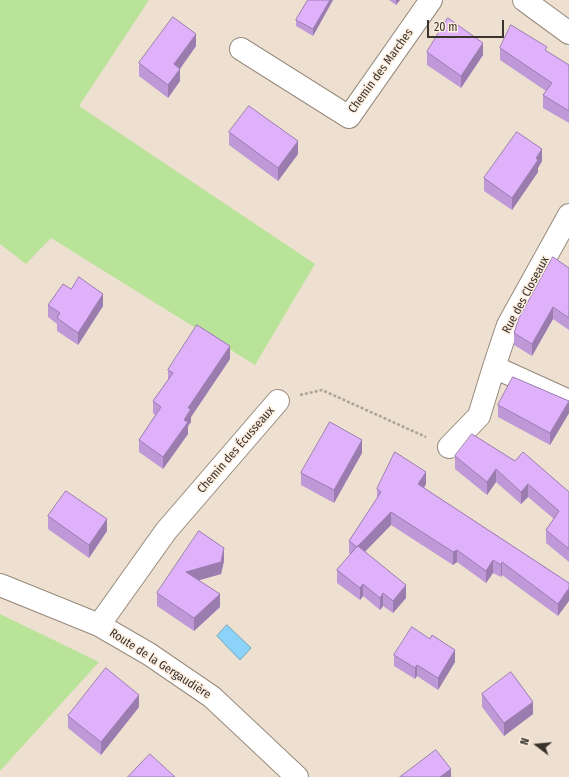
<!DOCTYPE html>
<meta charset="utf-8">
<style>
body{margin:0}
#map{position:relative;width:569px;height:777px;overflow:hidden;background:#eee0d1;font-family:"Fira Sans Condensed",sans-serif}
canvas{display:block}
.north{position:absolute;left:517px;top:725px;width:40px;height:40px;-webkit-text-stroke:3px #fcedde;paint-order:stroke;rotate:286deg;font-size:11px;font-weight:700;line-height:16px;text-align:center;color:#38332d}
.north::after{content:'';display:block;margin:auto;width:14px;height:18px;background:#38332d;clip-path:polygon(50% 0,100% 100%,50% 72%,0 100%)}
.scale{position:absolute;left:427px;top:20px;width:77px;height:18px;box-sizing:border-box;border:2px solid #38332d;border-top:0;padding-left:5px;font-size:12px;line-height:14px;white-space:nowrap;color:#38332d;-webkit-text-stroke:3px #fcedde;paint-order:stroke}
</style>
<div id="map">
<canvas width="569" height="777"></canvas>
<div class="north">N</div>
<div class="scale">20 m</div>
</div>
<script>
const ctx = document.querySelector('canvas').getContext('2d');
ctx.lineJoin = 'round';
function fill(path, color) {
  ctx.fillStyle = color;
  ctx.fill(path, 'evenodd');
}
function trace(path, color, width, dash) {
  ctx.strokeStyle = color;
  ctx.lineWidth = width;
  ctx.lineCap = dash ? 'butt' : 'round';
  ctx.setLineDash(dash || []);
  ctx.stroke(path);
}
function label(font, color, halo, rows, align = 'center') {
  ctx.font = font + ' "Fira Sans Condensed",sans-serif';
  ctx.lineWidth = 3;
  ctx.setLineDash([]);
  ctx.textBaseline = 'middle';
  ctx.strokeStyle = halo;
  ctx.fillStyle = color;
  for (const [text, x, y, turn = 0] of rows) {
    ctx.save();
    ctx.translate(x, y);
    ctx.rotate((+turn || 0) * Math.PI / 180);
    ctx.textAlign = isNaN(turn) ? turn : align;
    if (halo) ctx.strokeText(text, 0, 0);
    ctx.fillText(text, 0, 0);
    ctx.restore();
  }
}
const green = new Path2D(`
 M0,0H149L79,106L315,264L255,365L51,238L26,264L0,244Z
 M0,614L99,662L0,771Z`);
const water = new Path2D(`
 M227,625L251,648L240,660L217,636Z`);
const path = new Path2D(`
 M300,395L322,390L426,437`);
const minor = new Path2D(`
 M524,0L569,33
 M241,49L349,117L431,0
 M569,215L508,325L494,367L569,401
 M449,447L479,416L494,367
 M0,585L99,625L149,654L212,697L297,777
 M99,625L166,531L278,401`);
const wall = new Path2D(`
 M308,0H333L313,36L296,26V20Z
 M389,0H400L396,5Z
 M196,46L180,69V81L168,98L139,76V63Z
 M500,48L547,52L569,65V123L543,108V95L546,91L500,60Z
 M427,52L483,55L461,88L427,65Z
 M229,132L298,154L278,181L229,145Z
 M542,161L538,168V172L512,210L484,191V178Z
 M569,268V330L553,319L532,356L514,345V333Z
 M71,289L103,306L78,345L57,331V324L48,317V305Z
 M230,359L191,417V422L188,426V434L163,469L139,452V440L155,415L153,413V401L168,380V370Z
 M498,405L569,413L550,445L498,417Z
 M362,453L334,503L301,485V473Z
 M455,456L515,461L569,492V562L546,543V530L554,519L528,497L521,504L496,482L487,495L455,469Z
 M426,484L424,488L569,583L558,616L502,575L501,577L493,573L486,583L457,562L453,565L391,525L365,551L406,598L393,613L383,606L380,610L363,596L360,600L337,583V570L351,555L349,553V541L377,499V489Z
 M48,516L107,531L89,558L48,529Z
 M224,561L221,574L199,580L220,607L194,631L157,606V593Z
 M430,639L455,662L438,690L417,676L415,679L394,666V655Z
 M482,694L533,714L504,736L482,707Z
 M139,707L101,755L68,728V716Z`);
const shadedWall = new Path2D(`
 M330,0H333L313,36V29Z
 M396,0H400L396,5Z
 M196,34V46L174,77V64Z
 M483,43V55L461,88V76Z
 M180,69V81L168,98V85Z
 M298,141V154L278,181V168Z
 M542,149V161L538,168V172L512,210V198L536,158Z
 M103,294V306L78,345V333Z
 M553,307V319L532,356V344Z
 M230,346V359L191,417V422L188,426V434L163,469V457L184,420L188,408Z
 M569,401V413L550,445V433Z
 M362,440V453L334,503V490Z
 M496,469V482L487,495V482Z
 M426,472V484L418,496V484Z
 M528,484V497L521,504V492Z
 M391,512V525L357,560V547Z
 M107,519V531L89,558V545Z
 M224,548V561L221,574L186,584V572Z
 M457,550V562L453,565V552Z
 M493,560V573L486,583V571Z
 M502,562V575L501,577V565Z
 M363,584V596L360,600V588Z
 M406,585V598L393,613V601Z
 M569,588V601L558,616V604Z
 M383,593V606L380,610V598Z
 M220,594V607L194,631V618Z
 M455,650V662L438,690V678Z
 M417,665V676L415,679V668Z
 M139,695V707L101,755V742Z
 M533,702V714L504,736V723Z
 M451,769V777H440Z`);
const building = new Path2D(`
 M308,0H330L313,29L296,20Z
 M173,17L196,34L174,64L180,69L168,85L139,63Z
 M448,18L483,43L461,76L427,52Z
 M511,25L547,47L545,50L569,65V111L543,95L552,83L500,48Z
 M249,106L298,141L278,168L229,132Z
 M517,132L542,149L536,158L538,160L512,198L484,178Z
 M553,257L569,268V318L553,307L532,344L514,333L519,318Z
 M79,277L103,294L78,333L57,318L60,313L48,305L63,284L71,289Z
 M197,325L230,346L188,408L191,409L184,420L188,422L163,457L139,440L161,407L153,401L173,373L168,370Z
 M513,377L569,401L550,433L498,405Z
 M330,422L362,440L334,490L301,473Z
 M472,434L515,461L523,452L569,492V549L546,530L559,511L528,484L521,492L496,469L487,482L455,456Z
 M395,452L426,472L418,484L569,583V588L558,604L502,562L501,565L493,560L486,571L457,550L453,552L391,512L357,547L349,541L381,492L377,489Z
 M66,491L107,519L89,545L48,516Z
 M199,531L224,548L221,562L186,572L220,594L194,618L157,593Z
 M358,546L406,585L393,601L383,593L380,598L363,584L360,588L337,570Z
 M412,627L430,639L432,635L455,650L438,678L417,665L415,668L394,655Z
 M106,668L139,695L101,742L68,716Z
 M511,672L533,702L504,723L482,694Z
 M436,750L451,769L440,777H400Z
 M150,754L175,777H128Z`);
const streetNames = [
 ["Chemin des Marches",381,71,-54],
 ["Rue des Closeaux",526,295,-62],
 ["Chemin des Écusseaux",236,450,-49],
 ["Route de la Gergaudière",160,664,33]
];
fill(green, '#b9e399');
fill(water, '#8bd3f8');
trace(water, '#72a3bb', 1);
trace(minor, '#978a7c', 24);
trace(path, '#aea397', 2.5, [3, 2]);
trace(minor, '#fff', 22);
fill(wall, '#bf98d7');
fill(shadedWall, '#9b7caf');
fill(building, '#deb1fa');
trace(building, '#9b7caf', 1);
label('12px', '#38332d', '#fcedde', streetNames);
</script>
